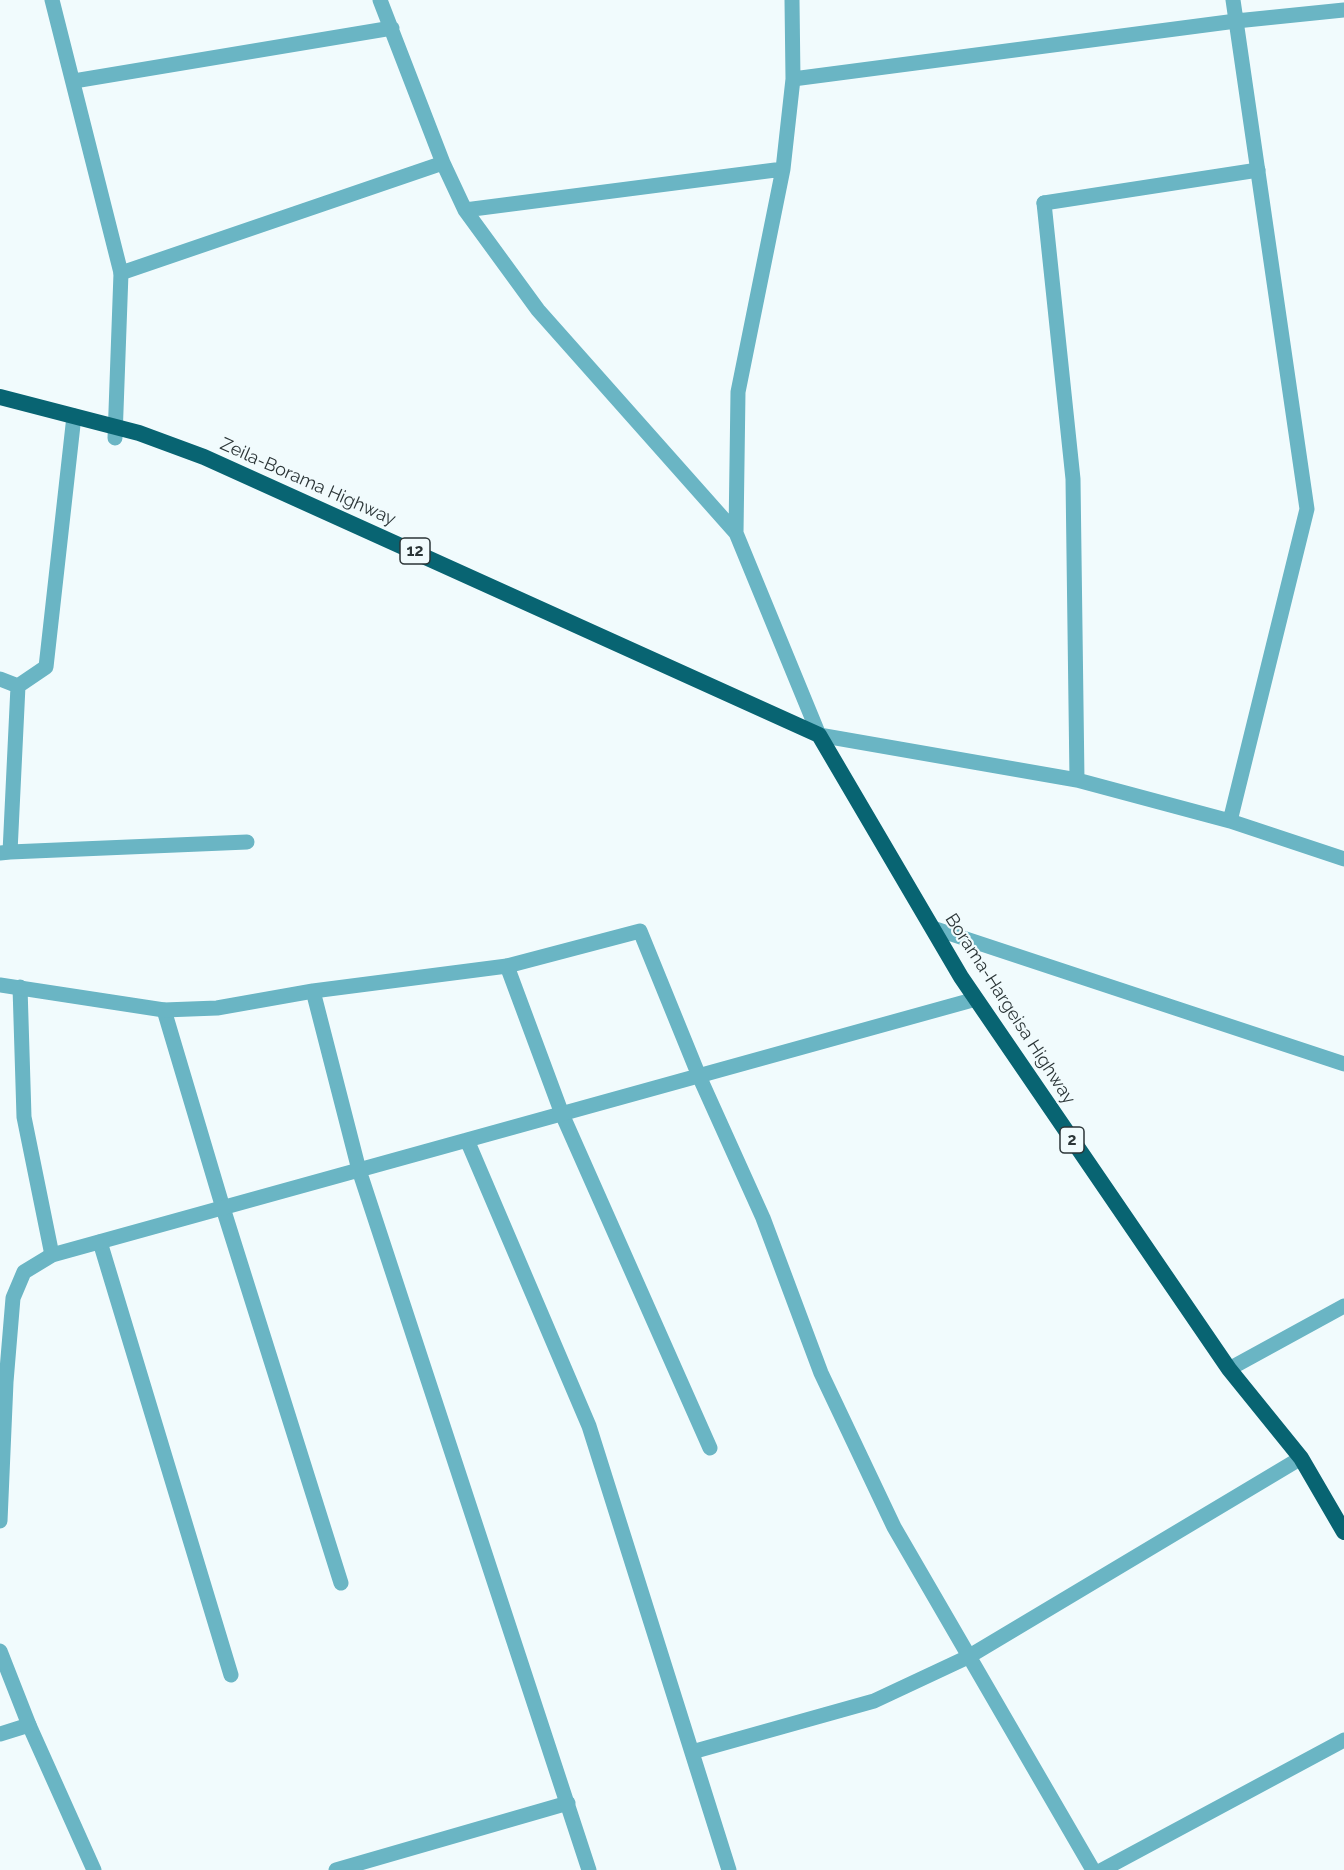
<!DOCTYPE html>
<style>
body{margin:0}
canvas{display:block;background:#f1fbfd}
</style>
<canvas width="1344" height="1870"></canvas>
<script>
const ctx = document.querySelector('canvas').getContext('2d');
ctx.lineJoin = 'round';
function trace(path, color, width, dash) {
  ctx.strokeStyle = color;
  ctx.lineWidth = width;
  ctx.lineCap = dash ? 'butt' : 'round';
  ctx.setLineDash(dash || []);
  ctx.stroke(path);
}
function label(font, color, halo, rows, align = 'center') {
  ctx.font = font + ' Raleway,sans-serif';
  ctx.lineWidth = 4.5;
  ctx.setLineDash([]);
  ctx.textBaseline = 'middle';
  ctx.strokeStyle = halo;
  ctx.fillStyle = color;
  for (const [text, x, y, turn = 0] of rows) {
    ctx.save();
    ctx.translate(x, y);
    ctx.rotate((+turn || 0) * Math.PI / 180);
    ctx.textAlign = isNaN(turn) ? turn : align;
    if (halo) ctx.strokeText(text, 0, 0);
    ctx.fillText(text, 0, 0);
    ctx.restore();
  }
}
const service = new Path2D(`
 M1044,203L1258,170
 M115,438L121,273
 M0,679L18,686
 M10,852L247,842
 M0,853L10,852L18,686L46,667L74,416
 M507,966L562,1114L710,1448
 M20,987L24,1117L52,1255
 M164,1010L223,1208L341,1583
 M100,1242L231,1675
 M29,1725L94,1870
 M336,1870L568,1803`);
const minor = new Path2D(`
 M52,0L121,273L443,163
 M380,0L443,163L465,210L538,310L736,533L819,735L1077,780L1230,821L1344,859
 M793,79L1236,21L1344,10
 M74,81L392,28
 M1044,203L1073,479L1077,780
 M465,210L783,169
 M736,533L738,392L783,169L793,79L792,0
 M1230,821L1307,509L1233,0
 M933,928L1344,1064
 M0,985L164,1010L217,1008L313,991L507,966L640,931L699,1076L763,1218L821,1373L894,1527L1093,1870
 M313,991L359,1170L589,1870
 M467,1140L589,1426L729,1870
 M1229,1369L1344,1306
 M0,1521L6,1382L13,1298L24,1272L52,1255L976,999
 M0,1651L29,1725L0,1734
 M692,1752L874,1701L968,1657L1301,1458
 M1102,1870L1344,1740`);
const trunk = new Path2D(`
 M0,397L139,433L204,457L819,735L961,977L1229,1369L1301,1458L1344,1532`);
const shields = [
 [415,551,30],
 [1072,1140,24]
];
const shieldNames = [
 ["12",415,551],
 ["2",1072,1140]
];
const streetNames = [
 ["Zeila-Borama Highway",308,482,24],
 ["Borama-Hargeisa Highway",1010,1009,57]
];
trace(service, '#6ab5c4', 15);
trace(minor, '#6ab5c4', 15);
trace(trunk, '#086472', 16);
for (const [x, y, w] of shields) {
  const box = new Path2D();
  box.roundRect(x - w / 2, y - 13, w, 26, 4.5);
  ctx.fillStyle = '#f1fbfd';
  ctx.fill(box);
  trace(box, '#2b3537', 1.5);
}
label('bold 16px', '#2b3537', null, shieldNames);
label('18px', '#2b3537', '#f1fbfd', streetNames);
</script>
